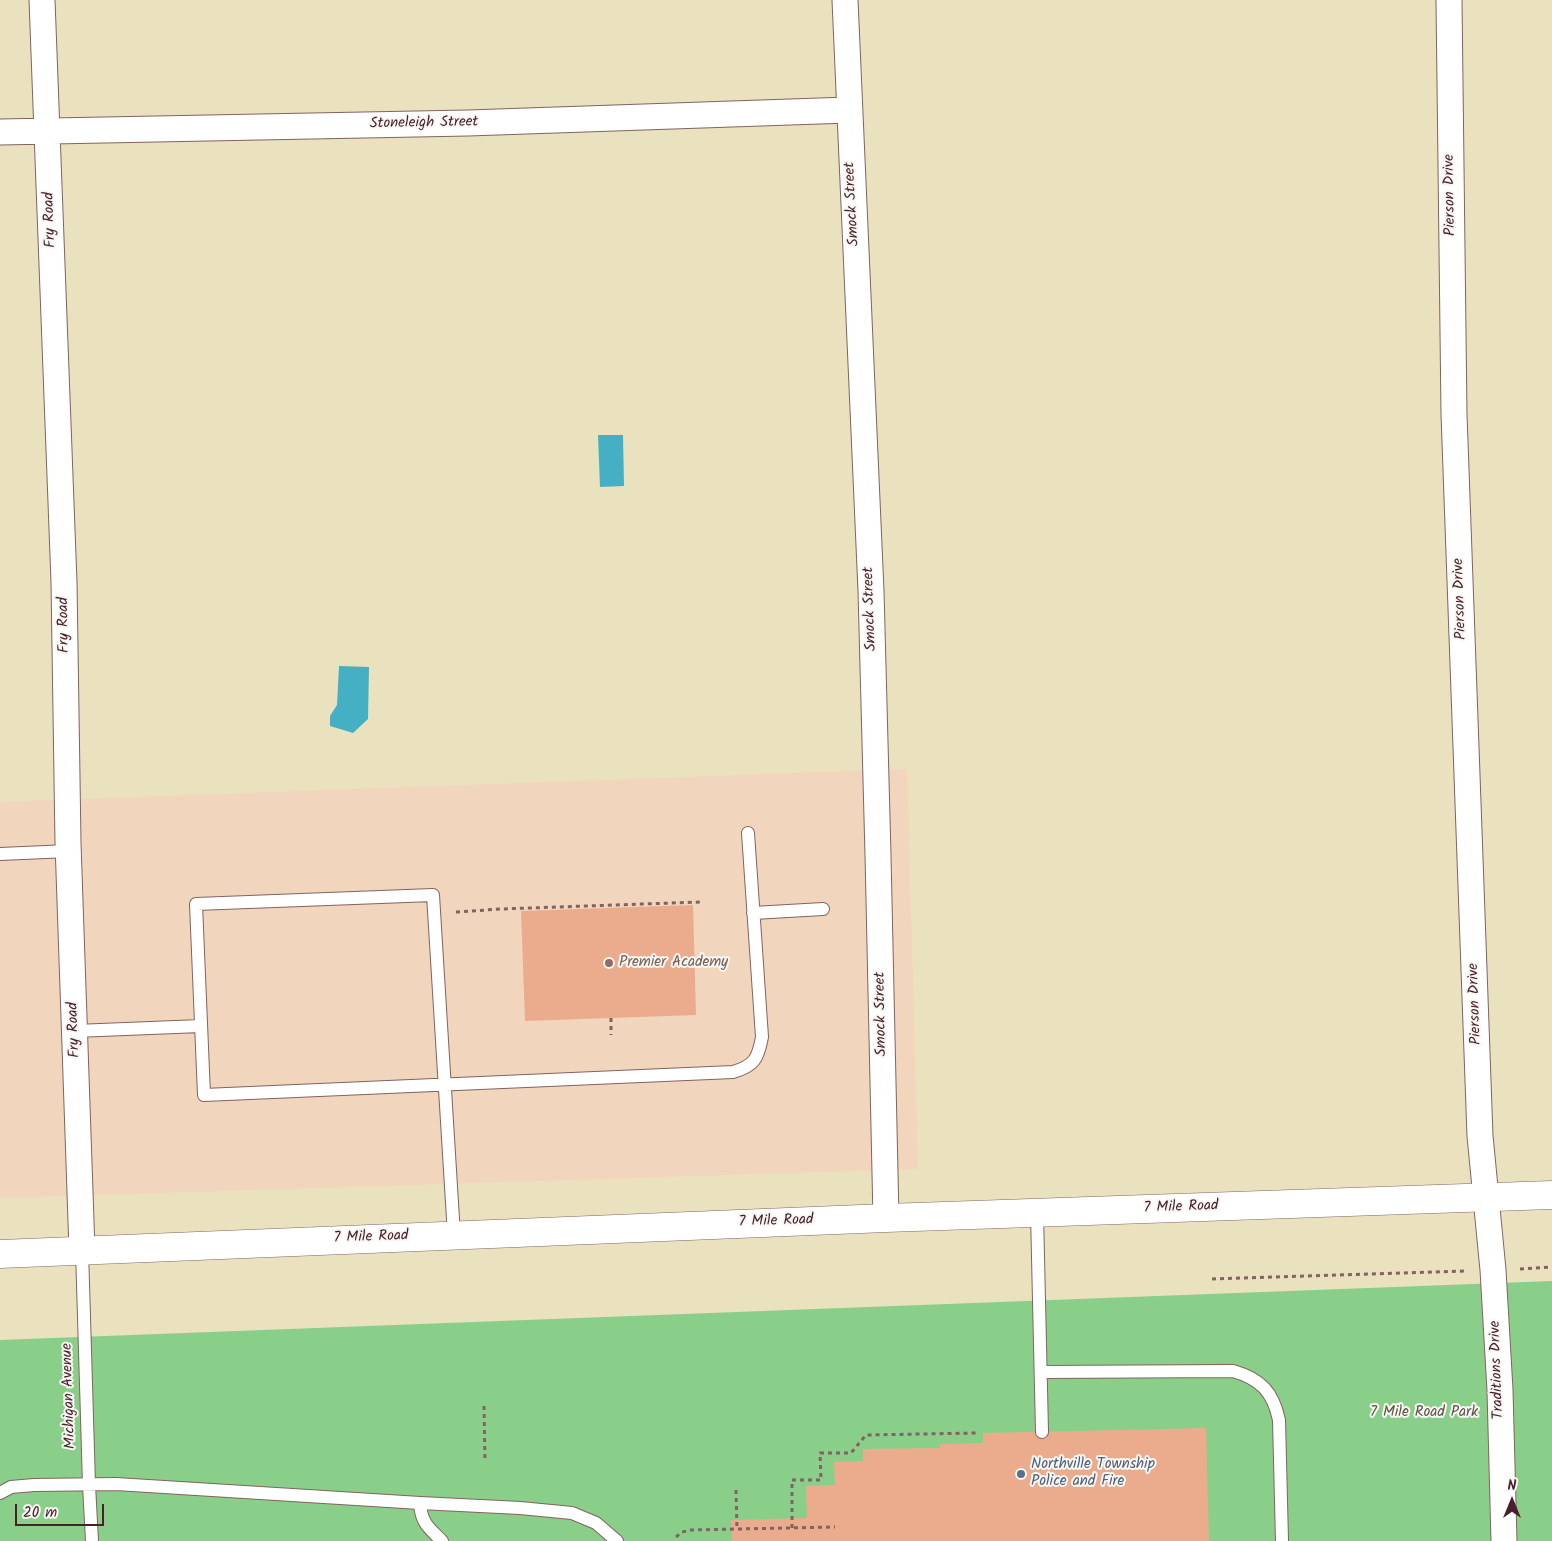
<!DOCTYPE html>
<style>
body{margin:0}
#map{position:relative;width:1552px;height:1541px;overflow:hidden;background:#eae1bf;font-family:Kalam,sans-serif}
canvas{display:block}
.north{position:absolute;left:1487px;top:1476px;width:50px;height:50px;-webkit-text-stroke:4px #f6f6f2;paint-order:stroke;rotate:0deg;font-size:14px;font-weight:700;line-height:20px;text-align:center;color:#4a1f2b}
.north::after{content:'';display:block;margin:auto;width:18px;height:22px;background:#4a1f2b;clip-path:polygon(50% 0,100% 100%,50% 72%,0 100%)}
.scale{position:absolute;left:15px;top:1504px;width:89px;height:22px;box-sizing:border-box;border:2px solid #4a1f2b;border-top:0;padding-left:6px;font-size:15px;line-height:18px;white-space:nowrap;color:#4a1f2b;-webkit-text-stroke:4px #f6f6f2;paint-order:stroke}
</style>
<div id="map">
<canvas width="1552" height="1541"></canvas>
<div class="north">N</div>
<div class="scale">20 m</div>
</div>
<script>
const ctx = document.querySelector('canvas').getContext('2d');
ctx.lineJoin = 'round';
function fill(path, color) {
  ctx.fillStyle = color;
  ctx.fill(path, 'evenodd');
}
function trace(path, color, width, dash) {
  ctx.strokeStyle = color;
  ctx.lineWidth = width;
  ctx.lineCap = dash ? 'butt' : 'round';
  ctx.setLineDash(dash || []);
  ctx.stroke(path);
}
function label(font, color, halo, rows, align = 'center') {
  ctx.font = font + ' Kalam,sans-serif';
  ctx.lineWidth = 4;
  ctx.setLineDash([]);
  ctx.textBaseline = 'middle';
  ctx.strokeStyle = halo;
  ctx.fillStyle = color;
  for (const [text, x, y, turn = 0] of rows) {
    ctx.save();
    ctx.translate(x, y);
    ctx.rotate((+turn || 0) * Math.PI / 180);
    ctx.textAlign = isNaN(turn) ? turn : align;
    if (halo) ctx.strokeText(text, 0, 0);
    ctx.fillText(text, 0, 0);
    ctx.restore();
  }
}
const built = new Path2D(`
 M907,769L918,1169L0,1198V802Z`);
const green = new Path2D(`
 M1552,1281V1541H0V1340Z`);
const water = new Path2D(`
 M598,435H623L624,486L600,487Z
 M339,666L369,667L368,719L353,733L330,726V716L337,705Z`);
const building = new Path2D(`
 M693,905L696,1015L525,1021L521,911Z
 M1206,1428L1209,1541H732L731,1520L807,1518L806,1486L835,1485L834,1462L863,1461V1449L940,1448V1444L983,1443V1433Z`);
const path = new Path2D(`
 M456,912L501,909L700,902
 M611,1018V1035
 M1520,1269L1552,1267
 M1212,1279L1466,1271
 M484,1406L485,1461
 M736,1490L737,1529
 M792,1528V1480H821L820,1453H851L866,1435L977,1433
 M676,1537L682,1532L691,1530L835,1527`);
const service = new Path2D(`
 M0,854L69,851
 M753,913L823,909
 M75,1031L201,1026
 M1037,1213L1042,1432
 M454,1235L433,895L196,904L204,1095L733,1072C754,1066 758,1059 762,1037L748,833
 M82,1250L89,1485L92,1541
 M1041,1372L1233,1371C1261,1379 1273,1392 1279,1420L1282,1541
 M0,1493L11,1487L34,1485L116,1484L420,1503L520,1508L572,1513L596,1523L617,1541
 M420,1503C421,1523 429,1528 442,1541`);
const minor = new Path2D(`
 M42,0L64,582L68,843L82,1250
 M845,0L871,591L878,855L886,1218
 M1449,0L1454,414L1480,1136L1493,1270L1500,1390L1504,1541
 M0,132L468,123L849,110`);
const tertiary = new Path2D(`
 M0,1254L886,1218L1552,1195`);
const markers = [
 [609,963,5,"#8d6e63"],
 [1021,1474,5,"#5c6f8a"]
];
const streetNames = [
 ["Stoneleigh Street",424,124,-1],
 ["Pierson Drive",1451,195,-91],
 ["Smock Street",853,204,-93],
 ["Fry Road",51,220,-92],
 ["Pierson Drive",1461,599,-92],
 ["Smock Street",871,609,-92],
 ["Fry Road",65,625,-91],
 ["Pierson Drive",1476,1004,-92],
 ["Smock Street",882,1014,-91],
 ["Fry Road",75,1030,-92],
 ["7 Mile Road",1181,1208,-2],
 ["7 Mile Road",776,1222,-2],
 ["7 Mile Road",371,1238,-2],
 ["Traditions Drive",1498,1370,-92],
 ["Michigan Avenue",70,1396,-92]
];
const educationNames = [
 ["Premier Academy",619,963]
];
const parkNames = [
 ["7 Mile Road Park",1424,1413]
];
const serviceNames = [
 ["Northville Township",1031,1465],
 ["Police and Fire",1031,1482]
];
fill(built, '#f2d5bd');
fill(green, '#8acf89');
fill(water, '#45afc4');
fill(building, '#eaac8d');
trace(service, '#82635f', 14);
trace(minor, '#82635f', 27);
trace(tertiary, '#82635f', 29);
trace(path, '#82635f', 3, [4, 4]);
trace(service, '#fff', 12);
trace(minor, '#fff', 25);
trace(tertiary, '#fff', 28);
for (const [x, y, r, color] of markers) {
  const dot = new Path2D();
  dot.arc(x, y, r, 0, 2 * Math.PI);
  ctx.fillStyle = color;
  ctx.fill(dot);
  trace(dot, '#f6f6f2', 2);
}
label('15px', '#4a1f2b', '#f6f6f2', streetNames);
label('15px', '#785e54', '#f6f6f2', educationNames, 'left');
label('15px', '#5d5447', '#f6f6f2', parkNames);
label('15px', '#4e5e75', '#f6f6f2', serviceNames, 'left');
</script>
